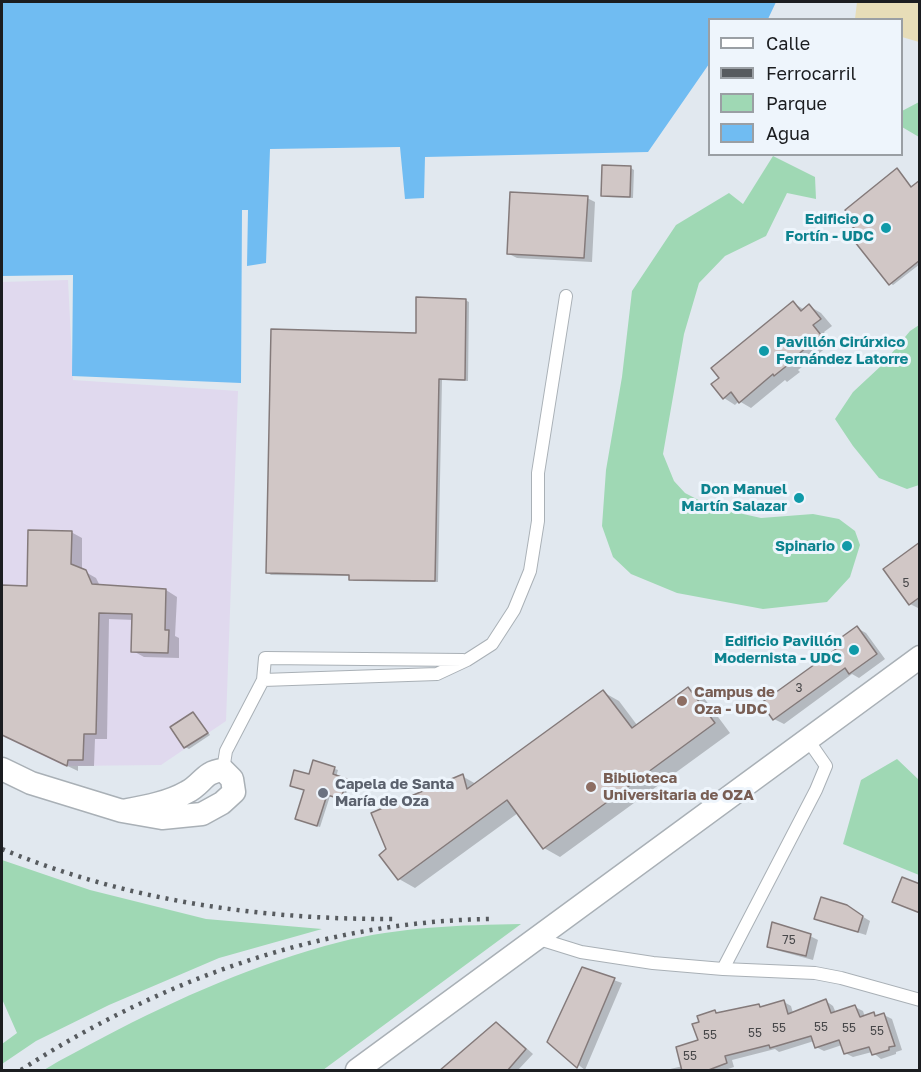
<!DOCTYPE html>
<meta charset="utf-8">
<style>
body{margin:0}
#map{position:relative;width:921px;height:1072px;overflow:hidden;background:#e1e8ef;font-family:"Golos Text",sans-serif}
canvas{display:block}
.frame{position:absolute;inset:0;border:3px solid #1b1d20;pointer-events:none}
.legend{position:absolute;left:708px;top:18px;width:195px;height:138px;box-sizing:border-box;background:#eef5fc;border:2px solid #9a9fa4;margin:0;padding:8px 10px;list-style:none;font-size:18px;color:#1b1d20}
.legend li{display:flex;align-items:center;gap:12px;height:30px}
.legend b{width:30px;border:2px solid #9a9fa4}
</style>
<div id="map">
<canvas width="921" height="1072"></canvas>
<div class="frame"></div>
<ul class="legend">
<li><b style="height:8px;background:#fff"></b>Calle</li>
<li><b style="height:8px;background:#575b5f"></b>Ferrocarril</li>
<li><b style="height:16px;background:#9fd8b4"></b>Parque</li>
<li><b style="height:16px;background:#70bcf2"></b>Agua</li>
</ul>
</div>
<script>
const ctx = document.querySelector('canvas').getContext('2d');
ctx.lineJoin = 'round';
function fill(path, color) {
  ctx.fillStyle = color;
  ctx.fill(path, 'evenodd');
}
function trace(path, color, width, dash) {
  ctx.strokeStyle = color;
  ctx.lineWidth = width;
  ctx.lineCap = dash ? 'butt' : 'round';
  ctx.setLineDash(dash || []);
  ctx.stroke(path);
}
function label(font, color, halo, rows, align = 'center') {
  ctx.font = font + ' "Golos Text",sans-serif';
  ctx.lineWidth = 6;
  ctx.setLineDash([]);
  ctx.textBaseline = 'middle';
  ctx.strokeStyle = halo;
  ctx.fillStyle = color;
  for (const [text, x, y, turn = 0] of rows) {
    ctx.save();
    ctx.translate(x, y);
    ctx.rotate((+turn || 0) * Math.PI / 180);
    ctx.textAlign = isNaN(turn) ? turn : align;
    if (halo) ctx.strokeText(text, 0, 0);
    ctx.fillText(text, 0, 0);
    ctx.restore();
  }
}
const industrial = new Path2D(`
 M68,280L73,380L238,391L226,721L161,765L64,766L2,736V282Z`);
const green = new Path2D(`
 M919,102V137L902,127V111Z
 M773,156L815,177L816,199L787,193L766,236L725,256L699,283L684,334L663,454L674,481L685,493L712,507L761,518L813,514L839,519L855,531L860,545L850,577L827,602L763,609L677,593L631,574L613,557L602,526L606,470L622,377L632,291L676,225L729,193L743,204Z
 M919,325V485L907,489L879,478L853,446L835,419L853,392L882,365L910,331Z
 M897,759L919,780V875L843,844L861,780Z
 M2,860L90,890L206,919L322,929L219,958L109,1005L36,1041L2,1064V1044L17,1033L2,999Z
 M521,924L323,1070H44C63,1058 84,1048 104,1037C178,998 258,963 340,942C399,927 461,925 521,924Z`);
const sand = new Path2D(`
 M857,2H919V42L902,37V20L855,19Z`);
const water = new Path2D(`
 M2,2H776L768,19L710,20L709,64L648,152L425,157L424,198L405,199L400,147L270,149L266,263L247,266L248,210H242L241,383L72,376L73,275L2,276Z`);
const shadow = new Path2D(`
 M631,168L634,170L633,198L606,197L602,195Z
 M900,172L912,188L920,184V264L893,285L890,283L859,225Z
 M587,198L595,202L592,262L517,258L509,254Z
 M465,300L469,302L468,381L442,380L438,582L354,581L351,579V576L271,575L268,573L417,334Z
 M793,303L805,310L809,306L821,313L832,326L824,332L832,343L798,370L800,372L787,382L785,380L751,408L739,401L735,405L724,398Z
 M71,532L82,538V570L96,578L100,586L166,590L177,597L175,636L179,638V658L144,657L133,651L134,620L109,619L107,739H95L94,766H78V771L2,735V587H29Z
 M920,544V609L910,604Z
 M857,628L866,633L885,659L859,678L852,674L784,724L774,719Z
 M688,688L704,698L730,733L560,857L544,848L518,813L415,888L399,879L381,855L462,776L476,784L603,692L619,701L637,725Z
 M193,714L210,735L189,749L185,747Z
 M314,762L338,770L336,777L350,782L344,800L330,796L320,827L297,819Z
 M855,912L870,921L866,935L824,922L816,918Z
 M810,936L818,940L813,960L776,950L768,946Z
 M583,969L622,983L585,1070L549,1042Z
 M826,1001L833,1006L836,1013L855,1007L863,1011L865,1017L873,1014L878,1017L884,1015L892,1019L902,1050L896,1052V1054L881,1059L872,1052L853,1057L845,1053L842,1045L824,1051L816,1047L814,1041L779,1052L775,1049L732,1060L734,1067L725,1070H666L683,1066L700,1041V1023L715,1012L719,1014L759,1005L763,1008L784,1002L791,1006L793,1013Z
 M496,1024L504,1028L533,1054L518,1070H442Z`);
const building = new Path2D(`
 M602,165L631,166L630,197L601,196Z
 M897,168L911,187L920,180V260L889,285L847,232L857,225L845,210Z
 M510,192L588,196L584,258L507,254Z
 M416,297L466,299L465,380L439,379L435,581L349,580V575L266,573L271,329L416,333Z
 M793,301L801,311L809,304L821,319L813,325L821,335L788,363L789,364L774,376L773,374L739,403L731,392L723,399L711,384L719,378L711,368Z
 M28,530L72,531L71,564L86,570L92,584L166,589L165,630H169L168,653L131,652L132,614L99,613L96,734H84L83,760H68L67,766L2,735V585L27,586Z
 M920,542V597L909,605L883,569Z
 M857,626L877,654L849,674L845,668L773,720L761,703L836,649L832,644Z
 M688,687L715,723L543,849L507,800L398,880L379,855L386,849L371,813L463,774L467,789L603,690L632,728Z
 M193,712L208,733L184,748L170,727Z
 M313,760L335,767L333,774L347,779L341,799L327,795L317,826L295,819L304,790L290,786L294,770L309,774Z
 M902,877L920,884V913L892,902Z
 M821,897L847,905L863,916L858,932L814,919Z
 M772,922L811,934L806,956L767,947Z
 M582,967L615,978L577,1068L547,1042Z
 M826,999L831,1013L855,1005L860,1017L874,1012L875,1016L884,1013L895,1046L889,1047V1050L872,1055L869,1047L844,1054L839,1040L815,1048L811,1036L770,1048L769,1045L725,1056L727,1063L706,1071H682L676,1047L698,1040L692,1024L699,1022L697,1016L715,1010L716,1013L759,1004L760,1007L784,1000L788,1014Z
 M496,1022L526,1049L507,1071H439Z`);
const lane = new Path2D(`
 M263,680L437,674L467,660L492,644L514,610L530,571L538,521V473L566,296
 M223,770L226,751L263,680L265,658L463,660
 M536,938L581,952L653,963L723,969L816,790L826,766L808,740
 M723,969L815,973L841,978L920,1000`);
const street = new Path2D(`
 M2,769L31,783L122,811L162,818L202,814L222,803L234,792L232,779L223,770C203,772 203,784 187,792C168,803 144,807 122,811
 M357,1070L920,657`);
const rail = new Path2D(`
 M2,849C127,901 262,920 397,919
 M21,1070C159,980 325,921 491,919`);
const markers = [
 [886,228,6,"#0f9aa8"],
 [764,351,6,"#0f9aa8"],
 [799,498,6,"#0f9aa8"],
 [847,546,6,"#0f9aa8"],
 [854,650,6,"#0f9aa8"],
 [682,701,6,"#8d6e63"],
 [591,787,6,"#8d6e63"],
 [323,793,6,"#6b7280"]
];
const numberNames = [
 ["5",906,583],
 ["3",799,688],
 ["75",789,940],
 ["55",821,1027],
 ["55",779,1028],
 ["55",849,1028],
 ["55",877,1031],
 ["55",755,1033],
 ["55",710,1035],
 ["55",690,1056]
];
const cultureNames = [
 ["Edificio O",874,219],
 ["Fortín - UDC",874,236],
 ["Pavillón Cirúrxico",776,342,"left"],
 ["Fernández Latorre",776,359,"left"],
 ["Don Manuel",787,489],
 ["Martín Salazar",787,506],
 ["Spinario",835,546],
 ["Edificio Pavillón",842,641],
 ["Modernista - UDC",842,658]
];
const educationNames = [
 ["Campus de",694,692],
 ["Oza - UDC",694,709],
 ["Biblioteca",603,778],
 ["Universitaria de OZA",603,795]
];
const worshipNames = [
 ["Capela de Santa",335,784],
 ["María de Oza",335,801]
];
fill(industrial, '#e0d9ee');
fill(green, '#9fd8b4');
fill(sand, '#e7ddb8');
fill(water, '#70bcf2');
fill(shadow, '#0003');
fill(building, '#d1c7c6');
trace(building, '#847a7a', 1.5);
trace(lane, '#a9b0b6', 14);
trace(street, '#a9b0b6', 25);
trace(lane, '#fff', 12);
trace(street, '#fff', 22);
trace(rail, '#575b5f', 4.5, [3, 6]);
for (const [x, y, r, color] of markers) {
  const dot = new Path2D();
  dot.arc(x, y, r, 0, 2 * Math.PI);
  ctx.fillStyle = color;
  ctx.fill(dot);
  trace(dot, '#eef5fc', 2);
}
label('12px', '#48484a', null, numberNames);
label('bold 15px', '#0d838f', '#eef5fc', cultureNames, 'right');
label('bold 15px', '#785e54', '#eef5fc', educationNames, 'left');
label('bold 15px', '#5b616d', '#eef5fc', worshipNames, 'left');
</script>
